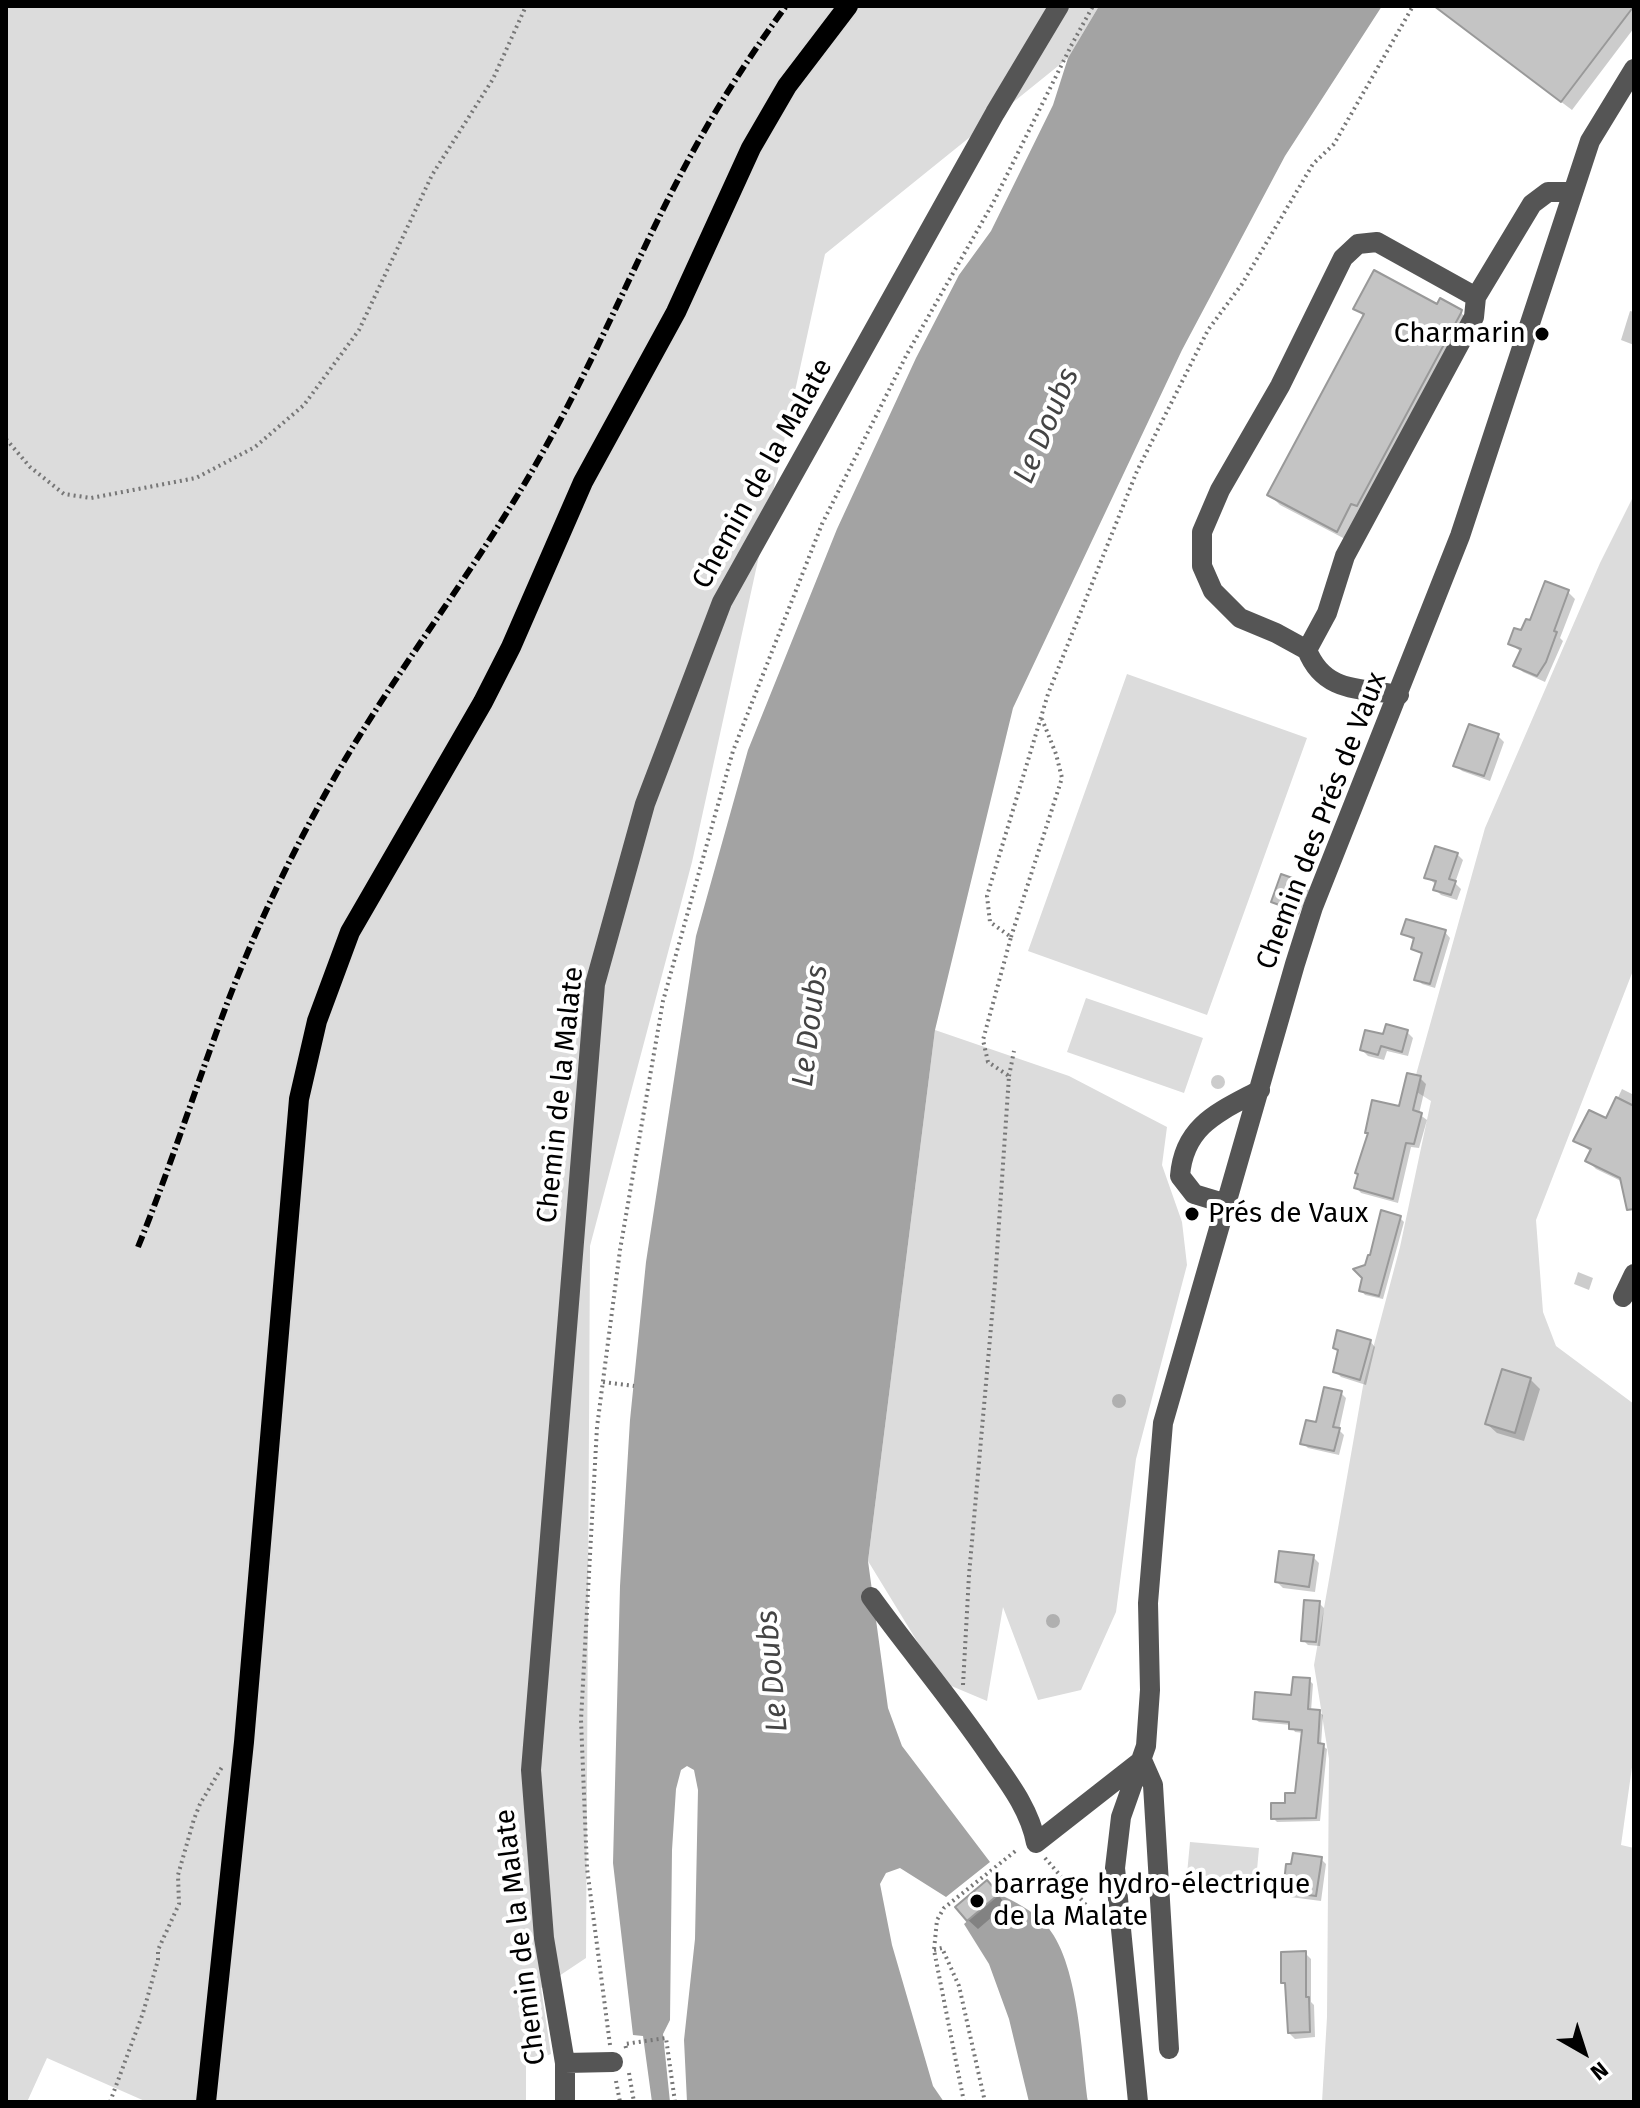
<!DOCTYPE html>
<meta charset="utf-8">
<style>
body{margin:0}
#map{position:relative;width:1640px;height:2108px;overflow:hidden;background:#fff;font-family:"Fira Sans",sans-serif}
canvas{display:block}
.frame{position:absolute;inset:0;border:8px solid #000;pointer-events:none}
.north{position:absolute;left:1544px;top:2012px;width:80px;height:80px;-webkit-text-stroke:6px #fff;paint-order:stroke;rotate:141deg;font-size:22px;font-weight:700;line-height:32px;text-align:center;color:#000}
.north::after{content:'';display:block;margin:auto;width:28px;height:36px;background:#000;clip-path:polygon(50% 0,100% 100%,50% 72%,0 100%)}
</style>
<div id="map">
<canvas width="1640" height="2108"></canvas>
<div class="frame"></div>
<div class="north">N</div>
</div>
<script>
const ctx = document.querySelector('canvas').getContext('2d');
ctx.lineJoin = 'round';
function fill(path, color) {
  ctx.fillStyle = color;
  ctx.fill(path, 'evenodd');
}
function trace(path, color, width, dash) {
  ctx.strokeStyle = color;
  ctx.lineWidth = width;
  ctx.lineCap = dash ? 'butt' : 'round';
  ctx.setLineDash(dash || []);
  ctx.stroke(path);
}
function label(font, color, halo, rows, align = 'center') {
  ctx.font = font + ' "Fira Sans",sans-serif';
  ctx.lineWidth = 8;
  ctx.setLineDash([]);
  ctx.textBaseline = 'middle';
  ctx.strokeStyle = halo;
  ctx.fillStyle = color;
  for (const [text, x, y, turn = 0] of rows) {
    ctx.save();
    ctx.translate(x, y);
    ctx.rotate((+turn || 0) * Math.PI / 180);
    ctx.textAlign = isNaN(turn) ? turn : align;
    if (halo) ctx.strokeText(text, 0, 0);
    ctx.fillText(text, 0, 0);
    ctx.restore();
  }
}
const green = new Path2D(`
 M6,6H1099L1068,58L825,254L692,862L590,1246L586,1958L541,1988L551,2054L526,2064V2102H147L47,2058L27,2102H6Z
 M1634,495V968L1536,1220L1543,1312L1556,1346L1634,1404V1753L1621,1845L1634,1848V2102H1322L1327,2017L1329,1759L1314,1665L1363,1386L1400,1247L1431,1101L1412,1089L1485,828L1600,563Z
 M1127,674L1307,738L1207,1015L1028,951Z
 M1086,998L1203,1038L1184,1093L1067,1052Z
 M935,1030L1069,1076L1167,1127L1162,1165L1182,1222L1187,1265L1136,1459L1116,1612L1081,1690L1038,1700L1003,1607L987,1701L942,1682L868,1561Z
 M1190,1842L1259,1848L1256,1881L1187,1874Z`);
const water = new Path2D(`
 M1099,6H1382L1285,156L1182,350L1013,708L935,1030L868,1561L888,1708L902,1746L990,1862L946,1897L900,1868L886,1873L880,1884L892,1945L933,2086L944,2102H687L684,2040L695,1939L698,1790L694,1770L687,1766L681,1770L676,1789L672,1850L670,2020L663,2034L670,2102H652L643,2036L633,2035L613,1863L620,1586L630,1420L646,1262L696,936L748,750L837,529L916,358L959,275L991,231L1053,105L1068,58Z
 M999,1894C1015,1902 1032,1910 1045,1924C1079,1960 1081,2053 1088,2102H1029L1009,2019L989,1964L964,1924Z`);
const shadow = new Path2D(`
 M1442,6H1634V28L1572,110L1450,18Z
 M1438,307L1460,312L1471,322L1347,540L1280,505L1269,494L1364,317L1356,308Z
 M1630,311L1634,312V345L1621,340Z
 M1568,592L1575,599L1560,638L1563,641L1545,682L1523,672L1516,665L1521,652L1511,644Z
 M1498,736L1504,742L1490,781L1462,771L1456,765Z
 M1457,854L1463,860L1455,883L1461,889L1457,900L1441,895L1435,889L1437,885L1426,877Z
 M1303,884L1309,890L1299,915L1279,907L1273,901Z
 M1445,932L1450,938L1435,988L1422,984L1417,979L1423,955L1413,949L1415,941L1404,934Z
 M1407,1032L1413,1038L1408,1056L1387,1051L1384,1060L1368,1056L1362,1050L1384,1037Z
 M1211 1082a7 7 0 1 1 14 0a7 7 0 1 1-14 0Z
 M1420,1078L1426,1084L1419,1114L1427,1120L1419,1148L1411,1147L1398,1203L1361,1193L1356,1187Z
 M1622,1089L1634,1095V1197L1623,1182L1596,1169L1587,1160L1591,1152L1576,1140L1607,1121Z
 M1400,1218L1404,1222L1383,1299L1365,1295L1361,1290Z
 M1578,1272L1593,1278L1589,1290L1574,1284Z
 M1370,1341L1375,1347L1366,1385L1341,1377L1335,1371L1340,1352L1335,1347Z
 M1530,1379L1540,1389L1524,1441L1497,1433L1487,1424Z
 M1341,1393L1346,1398L1339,1430L1344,1435L1339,1455L1308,1448L1303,1443Z
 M1112 1401a7 7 0 1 1 14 0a7 7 0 1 1-14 0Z
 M1313,1557L1319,1563L1315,1592L1283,1588L1277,1582Z
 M1319,1603L1324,1608L1320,1646L1308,1645L1303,1640Z
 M1046 1621a7 7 0 1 1 14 0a7 7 0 1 1-14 0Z
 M1309,1680L1313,1684L1311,1711L1319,1712L1323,1715L1321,1745L1327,1749L1320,1821L1277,1822L1273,1818L1297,1795L1304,1733L1295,1732L1291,1725L1259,1722L1255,1719L1293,1697Z
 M1321,1859L1326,1864L1321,1901L1290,1897L1285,1891L1293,1867Z
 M996,1892L1006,1905L978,1929L968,1920Z
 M1305,1953L1311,1959V2002L1314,2005L1315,2037L1295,2039L1289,2033L1287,1986L1283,1982Z`);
const building = new Path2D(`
 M1434,6H1634L1561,102Z
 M1374,270L1437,304L1440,298L1462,310L1461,313L1357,506L1351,504L1337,532L1267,495L1364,314L1353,309Z
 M1545,581L1569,590L1554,631L1557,632L1546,662L1537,676L1513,666L1521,649L1508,644L1514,628L1521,630L1526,619L1530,620Z
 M1469,724L1499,734L1484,776L1453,766Z
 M1435,846L1458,853L1449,879L1456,881L1451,895L1433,890L1436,881L1424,878Z
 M1281,874L1304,882L1293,910L1271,902Z
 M1406,919L1446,930L1430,984L1414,980L1422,953L1411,949L1414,938L1401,934Z
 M1386,1024L1408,1030L1402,1052L1381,1046L1378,1055L1360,1050L1365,1030L1383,1034Z
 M1407,1073L1421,1076L1413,1110L1422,1113L1414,1144L1406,1143L1393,1199L1354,1188L1358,1174L1355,1173L1368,1133H1365L1372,1100L1399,1106Z
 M1616,1097L1634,1106V1209L1627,1210L1620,1178L1585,1161L1591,1149L1573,1141L1589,1110L1606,1118Z
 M1381,1210L1401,1216L1379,1296L1359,1291L1362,1278L1353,1269L1365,1265L1368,1255H1370Z
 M1337,1330L1371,1340L1360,1380L1333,1372L1338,1350L1333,1348Z
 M1502,1369L1531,1378L1515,1433L1485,1424Z
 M1324,1387L1342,1391L1333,1427L1340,1428L1334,1451L1300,1444L1306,1420L1316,1422Z
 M1279,1551L1314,1555L1309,1587L1275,1582Z
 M1304,1600L1320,1601L1316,1642L1301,1641Z
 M1293,1677L1310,1678L1308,1709L1320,1710L1318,1743L1324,1744L1316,1818L1271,1819V1803H1285V1793H1295L1302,1730L1289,1729V1722L1253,1719L1255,1692L1291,1695Z
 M1293,1853L1322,1857L1316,1896L1283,1892L1286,1864H1291Z
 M987,1880L999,1894L967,1921L955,1907Z
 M1306,1951V1997H1309L1310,2032L1288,2033L1285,1983H1281V1952Z`);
const path = new Path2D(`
 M6,439L30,467L64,494L91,498L196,478L255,447L304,405L359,330L432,175L493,79L526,6
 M1011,937L1062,778L1056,754L1042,719
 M1009,1076L1014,1051
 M603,1382L634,1386
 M963,1685L969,1575L995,1282L1009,1076L988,1062L983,1040L1011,937L990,922L987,896L1048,694L1137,471L1208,330L1242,284L1313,164L1334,144L1413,6
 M1045,1858L1100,1921
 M934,1950L942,1948L959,1986L985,2102
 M610,2045L587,1868L581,1720L597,1427L620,1250L663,1001L733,751L822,524L907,354L993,203L1071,46L1093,6
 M626,2048L625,2044L666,2038L675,2102
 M629,2073L634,2102
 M616,2081L620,2102
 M110,2102L143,2013L158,1960V1950L179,1904L178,1875L194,1819L200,1804L222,1767
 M964,2102L934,1950L937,1920L944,1908L1018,1849`);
const minor = new Path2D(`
 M1307,650L1276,633L1240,618L1213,591L1202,566V532L1220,490L1280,386L1343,258L1358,244L1377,242L1476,297L1532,204L1548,192H1572
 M1399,695C1360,688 1324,693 1307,650L1327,613L1345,556L1474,317L1476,297
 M1227,1204L1194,1194L1180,1176C1184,1125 1219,1112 1260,1090
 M1623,1297L1634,1274
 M871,1597C910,1651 953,1701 990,1756C1009,1783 1030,1810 1036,1843L1142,1760
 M1142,1760L1153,1785L1169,2049
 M565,2063L613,2062
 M565,2102V2063L544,1938L531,1770L595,984L645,804L722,602L995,113L1059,6
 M1138,2102L1115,1868L1121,1817L1146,1746L1150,1690L1148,1603L1163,1423L1295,964L1313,907L1460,536L1590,141L1634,69`);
const major = new Path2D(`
 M206,2102L244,1742L299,1099L317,1021L350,932L483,702L511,647L583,482L676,312L751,148L787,86L848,6`);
const rail = new Path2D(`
 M138,1247C171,1166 197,1083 228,1001C253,936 283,871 317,809C386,680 480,568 550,439C601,347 641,248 691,155C719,103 751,54 786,6`);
const markers = [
 [1542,334,8,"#000"],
 [1192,1214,8,"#000"],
 [977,1901,8,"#000"]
];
const poiNames = [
 ["Charmarin",1526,334,"right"],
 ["Prés de Vaux",1208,1214],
 ["barrage hydro-électrique",993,1885],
 ["de la Malate",993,1917]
];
const streetNames = [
 ["Chemin de la Malate",763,474,-61],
 ["Chemin des Prés de Vaux",1322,821,-69],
 ["Chemin de la Malate",561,1095,-84],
 ["Chemin de la Malate",521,1937,-97]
];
const waterNames = [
 ["Le Doubs",1047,426,-67],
 ["Le Doubs",811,1026,-83],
 ["Le Doubs",773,1671,-95]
];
fill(green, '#dcdcdc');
fill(water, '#a3a3a3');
fill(shadow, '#0003');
fill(building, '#c4c4c4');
trace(building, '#999', 2);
trace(major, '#dbdbdb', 24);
trace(path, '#777', 4, [2, 4]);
trace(minor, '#555', 20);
trace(major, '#000', 20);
trace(rail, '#000', 6, [12, 4, 2, 4]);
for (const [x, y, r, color] of markers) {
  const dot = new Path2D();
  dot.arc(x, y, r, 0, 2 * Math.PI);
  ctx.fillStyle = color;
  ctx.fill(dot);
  trace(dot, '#fff', 3);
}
label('28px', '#000', '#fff', poiNames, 'left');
label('28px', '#000', '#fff', streetNames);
label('italic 30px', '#444', '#fff', waterNames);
</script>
